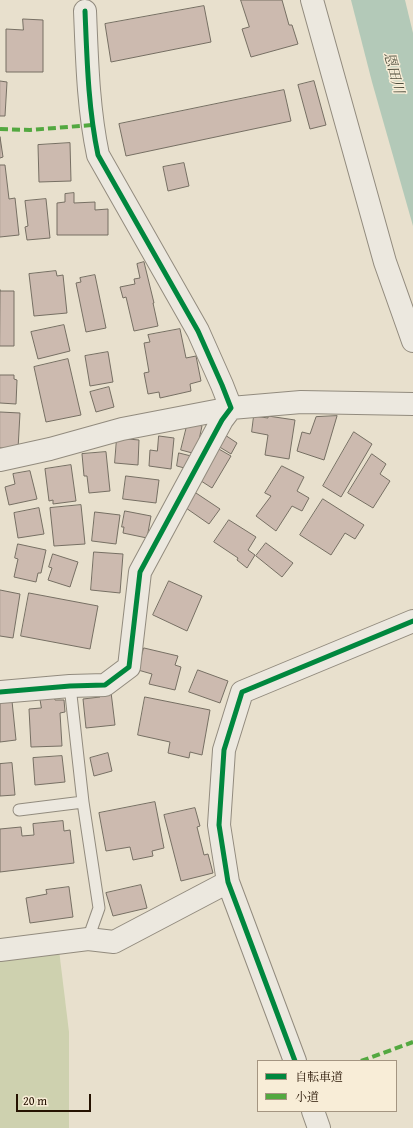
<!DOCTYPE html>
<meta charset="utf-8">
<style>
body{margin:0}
#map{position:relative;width:413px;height:1128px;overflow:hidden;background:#e8e0cd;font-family:"Gentium Book Plus","Noto Serif JP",serif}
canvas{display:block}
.legend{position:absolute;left:257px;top:1060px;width:140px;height:52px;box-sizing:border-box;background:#f8edd7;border:1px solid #a49581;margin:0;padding:5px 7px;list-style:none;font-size:12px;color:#251201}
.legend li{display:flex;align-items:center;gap:8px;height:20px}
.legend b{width:20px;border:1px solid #a49581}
.scale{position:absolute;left:16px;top:1094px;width:75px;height:18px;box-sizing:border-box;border:2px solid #251201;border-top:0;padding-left:5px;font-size:12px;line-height:14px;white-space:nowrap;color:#251201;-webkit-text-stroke:3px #f8edd7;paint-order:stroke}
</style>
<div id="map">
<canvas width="413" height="1128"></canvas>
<ul class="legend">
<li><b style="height:5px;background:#00873e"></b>自転車道</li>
<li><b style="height:5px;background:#53a840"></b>小道</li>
</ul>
<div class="scale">20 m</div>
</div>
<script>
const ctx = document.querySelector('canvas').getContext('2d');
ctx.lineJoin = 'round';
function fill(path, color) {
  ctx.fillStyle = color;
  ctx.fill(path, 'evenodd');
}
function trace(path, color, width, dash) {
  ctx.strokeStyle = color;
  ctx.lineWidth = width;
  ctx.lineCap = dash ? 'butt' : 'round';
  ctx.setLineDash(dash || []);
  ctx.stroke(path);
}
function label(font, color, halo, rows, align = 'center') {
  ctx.font = font + ' "Gentium Book Plus","Noto Serif JP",serif';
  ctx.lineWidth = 3;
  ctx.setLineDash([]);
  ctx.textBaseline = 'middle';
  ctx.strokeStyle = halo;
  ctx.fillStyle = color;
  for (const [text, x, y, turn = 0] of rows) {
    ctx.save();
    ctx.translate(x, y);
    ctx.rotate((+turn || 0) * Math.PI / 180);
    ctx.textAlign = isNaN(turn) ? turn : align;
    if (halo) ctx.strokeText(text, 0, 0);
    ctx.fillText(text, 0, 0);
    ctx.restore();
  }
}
const green = new Path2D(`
 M59,950L69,1032V1128H0V961L19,955Z`);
const water = new Path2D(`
 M351,0H405L413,33V226L372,82Z`);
const building = new Path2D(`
 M241,0H282L289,25H292L298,44L251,57L242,29L249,27Z
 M204,6L211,42L111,62L105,24Z
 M23,19L43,20V72H6V29L23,30Z
 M0,81L7,82L5,116H0Z
 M314,81L326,125L310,129L298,85Z
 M284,90L291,121L126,156L119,124Z
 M0,137L3,157L0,158Z
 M70,143L71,181L39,182L38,145Z
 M184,163L189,186L168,191L163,167Z
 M0,165H5L9,199L15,198L19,235L0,237Z
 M74,193V203L95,202V210L108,209V235H57V203L65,202V194Z
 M46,199L50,238L27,240L25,227L28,226L25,201Z
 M144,262L154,303H153L158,326L134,331L126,297L123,298L120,287L135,284L134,279L140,278L137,264Z
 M56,271L57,276L63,275L67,313L34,316L29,274Z
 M95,275L106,328L86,332L76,283L81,282L80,278Z
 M0,290V291H14V346H0Z
 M64,325L70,351L38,359L31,332Z
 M180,329L186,358L196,356L201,381L190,384L191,391L160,398L159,392L148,394L144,373L149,372L144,343L150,342L148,335Z
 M108,352L113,382L90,386L85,356Z
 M68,359L81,415L46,422L34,367Z
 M0,375H14V379L17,380L16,404L0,403Z
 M109,387L114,407L96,412L90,392Z
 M0,412L20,413L18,449L0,448Z
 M254,416L268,418V416L295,420L289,459L265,455L268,435L252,432Z
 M337,416L324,460L297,451L302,432L310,434L316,417Z
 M188,422L202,426L196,454L181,450Z
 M354,432L372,444L341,497L323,486Z
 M225,435L237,443L231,454L218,446Z
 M159,436L174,438L171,469L149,466L150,450L157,451Z
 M117,438L139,440L138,465L115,463Z
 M217,448L231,456L212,488L198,479Z
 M106,452L110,491L89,493L87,476H84L82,454Z
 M179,453L191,456L188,469L177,466Z
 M372,454L386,464L380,474L390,481L373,508L348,493Z
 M71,465L76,501L53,504V500L49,501L45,469Z
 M282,466L304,477L297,491L309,498L302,511L292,506L276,531L256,516L271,496L265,493Z
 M30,471L37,499L9,505L5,487L15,484L13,474Z
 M126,476L159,480L156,503L123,499Z
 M196,493L220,509L209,524L186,508Z
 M323,499L364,525L355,539L345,533L331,555L300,535Z
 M81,505L85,544L54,546L50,508Z
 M39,508L44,534L18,538L14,513Z
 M125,511L151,516L147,538L123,533L124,527H122Z
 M95,512L120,515L116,544L92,541Z
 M229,520L256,537L248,550L255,555L247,568L237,560L238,558L214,542Z
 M266,543L293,563L282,577L256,556Z
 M18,544L46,550L41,573H38L36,582L14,577L18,559L15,558Z
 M94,552L123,554L120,593L91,590Z
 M53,554L78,562L70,587L48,580L52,568L49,567Z
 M169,581L202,596L187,631L153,615Z
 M0,590L20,594L13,638L0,636Z
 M29,593L98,606L90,649L21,636Z
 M144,648L178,656L175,665L181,667L175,690L149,684L152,674L138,670Z
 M198,670L228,681L220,703L189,692Z
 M111,692L115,725L86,728L83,699L100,697V693Z
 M40,697H54L55,700H64L65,712L60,713L62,746L31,747L29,709L41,708Z
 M145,697L210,710L202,755L190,752L189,758L168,753L170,742L138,735Z
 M12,701L16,740L0,742V702Z
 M108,753L112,771L94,776L90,758Z
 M62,756L65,782L35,785L33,758Z
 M12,763L15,795L0,796V764Z
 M155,802L164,848L152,851L153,856L133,860L130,847L106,851L99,813Z
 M195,808L200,826L197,827L204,855L208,854L213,873L181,881L164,815Z
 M63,821L64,831L70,830L74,863L0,872V829L21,827L22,836L34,835L33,824Z
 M141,885L147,908L113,916L106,893Z
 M69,887L73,917L30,923L26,898L47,894L46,890Z`);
const lane = new Path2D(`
 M70,686L83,802L99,908L88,939
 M19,810L83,802`);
const street = new Path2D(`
 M312,0L385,262L413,341
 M0,460L50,449L122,429L231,408L301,402L413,404
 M0,692L70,686L105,685L129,667L140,572L222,420L231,408L222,385L198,331L98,155C88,107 87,59 85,11
 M0,950L88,939L114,942L228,882
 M295,1061L228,882L219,825L224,750L242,692L413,621
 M313,1111L319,1128`);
const quiet = new Path2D(`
 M0,129L30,130L92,125
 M361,1061L413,1042`);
const cycleway = new Path2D(`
 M0,692L70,686L105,685L129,667L140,572L222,420L231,408L222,385L198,331L98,155C88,107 87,59 85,11
 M295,1061L228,882L219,825L224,750L242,692L413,621`);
const waterNames = [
 ["恩田川",393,73,75]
];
fill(green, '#ced1af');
fill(water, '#b3c9b8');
fill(building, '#ccbaaf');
trace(building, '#766f63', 1);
trace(lane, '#928b7e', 13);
trace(street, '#928b7e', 24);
trace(lane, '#ece8df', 11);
trace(street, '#ece8df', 22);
trace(quiet, '#53a840', 4, [8, 4]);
trace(cycleway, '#00873e', 5);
label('italic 14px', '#4f4f3e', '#f8edd7', waterNames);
</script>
